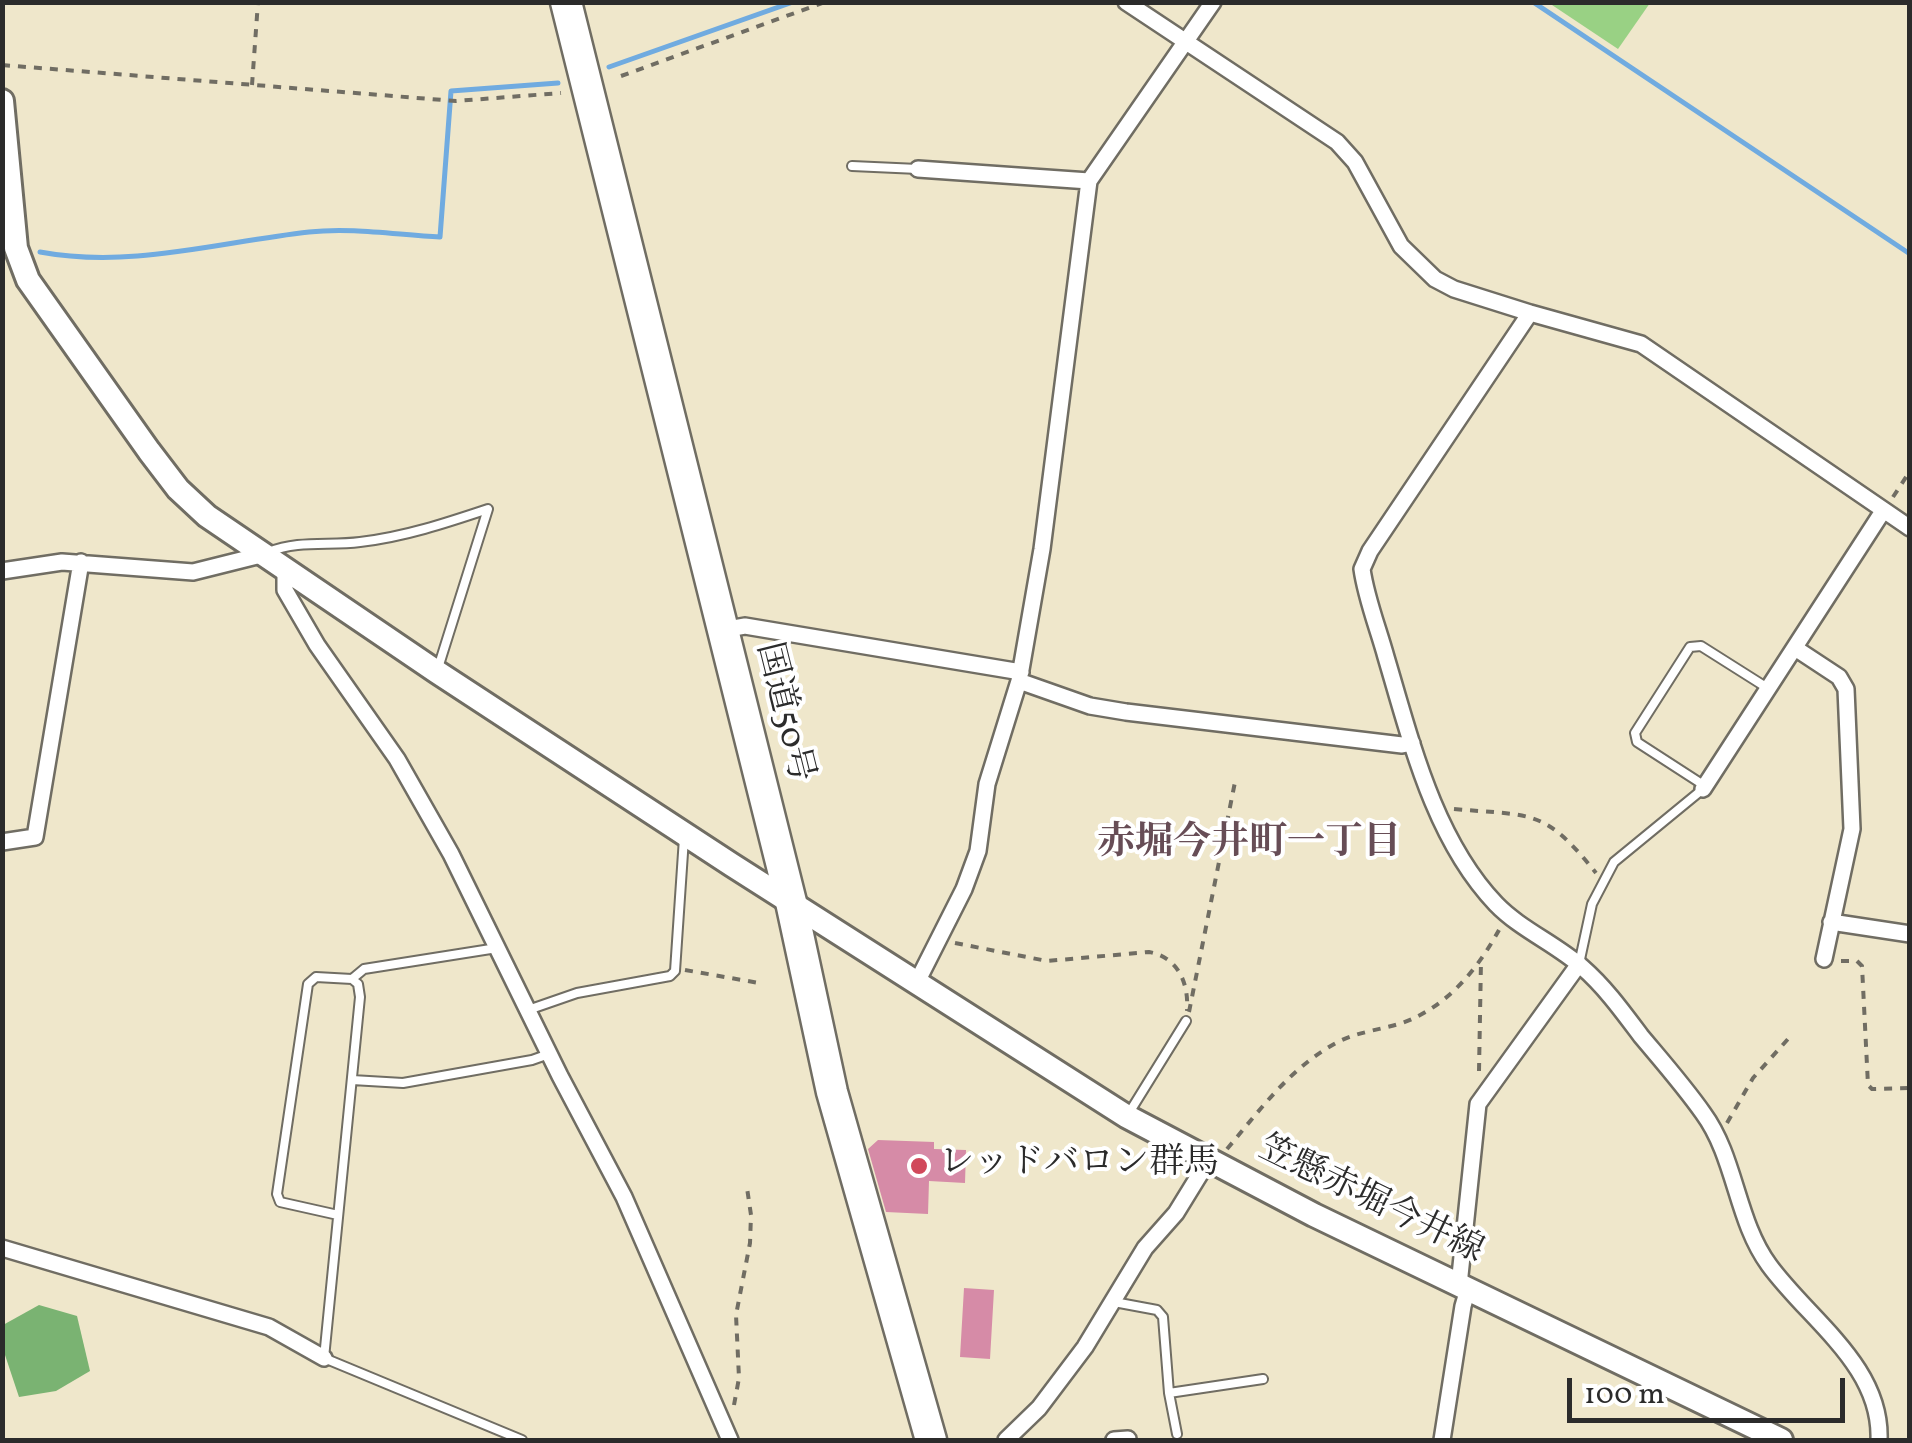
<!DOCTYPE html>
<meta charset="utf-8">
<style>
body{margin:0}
#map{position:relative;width:1912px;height:1443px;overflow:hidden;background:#efe7cb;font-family:Vollkorn,serif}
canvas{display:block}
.frame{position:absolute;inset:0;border:5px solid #2b2b2b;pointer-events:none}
.scale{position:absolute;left:1567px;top:1378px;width:278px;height:45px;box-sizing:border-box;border:5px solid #2b2b2b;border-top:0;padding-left:12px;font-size:30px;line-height:35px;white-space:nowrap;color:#2b2b2b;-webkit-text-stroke:8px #fff;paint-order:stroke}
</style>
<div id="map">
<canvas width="1912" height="1443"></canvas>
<div class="frame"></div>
<div class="scale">100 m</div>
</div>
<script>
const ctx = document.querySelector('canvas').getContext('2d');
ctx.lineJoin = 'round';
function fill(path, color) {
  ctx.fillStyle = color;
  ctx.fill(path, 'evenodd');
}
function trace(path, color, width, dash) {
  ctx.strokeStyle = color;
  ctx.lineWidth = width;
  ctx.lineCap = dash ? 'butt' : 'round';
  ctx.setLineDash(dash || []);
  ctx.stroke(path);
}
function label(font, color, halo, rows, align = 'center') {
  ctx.font = font + ' Vollkorn,"Noto Serif JP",serif';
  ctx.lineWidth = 8;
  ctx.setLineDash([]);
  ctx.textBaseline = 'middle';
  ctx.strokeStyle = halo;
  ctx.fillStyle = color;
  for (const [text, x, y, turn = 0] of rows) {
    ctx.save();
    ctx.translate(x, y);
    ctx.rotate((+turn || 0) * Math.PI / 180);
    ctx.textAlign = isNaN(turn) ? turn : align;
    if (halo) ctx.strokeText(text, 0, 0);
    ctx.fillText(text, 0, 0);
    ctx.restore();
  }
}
const green = new Path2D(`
 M1549,3H1650L1618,49Z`);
const forest = new Path2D(`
 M39,1305L77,1316L90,1371L56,1391L19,1397L3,1349V1325Z`);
const stream = new Path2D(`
 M1533,2L1910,254
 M609,67L793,2
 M40,252C131,269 219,242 309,232C351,227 398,235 440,237L451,91L558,83`);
const building = new Path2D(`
 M878,1140L934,1142V1149L966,1150L965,1183L929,1181L928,1214L886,1212L868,1149Z
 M964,1288L994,1290L990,1359L960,1357Z`);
const path = new Path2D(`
 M2,65L456,101L561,93
 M621,76L825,2
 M252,85L258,2
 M1893,497L1910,471
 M1454,809C1533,816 1544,808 1596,873
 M955,943L1047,961L1149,952C1178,957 1189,983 1187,1011
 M1841,961H1857L1862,966L1868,1085L1872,1089L1910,1088
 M685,970L759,983
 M1189,1012L1236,777
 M1479,1071L1481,961
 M1727,1123L1753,1078L1788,1039
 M1227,1149C1260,1110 1290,1068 1336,1043C1356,1032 1380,1030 1402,1023C1447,1007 1477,970 1499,930
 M734,1405L739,1378L736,1315L750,1243L751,1215L747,1188`);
const lane = new Path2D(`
 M852,166L918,169
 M269,552C298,540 329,546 360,542C404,537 446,523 488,509L438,668
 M1705,786L1637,742L1635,733L1690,647L1701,646L1769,689
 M1579,964L1592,904L1614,862L1703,789
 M352,979L364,969L497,948
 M528,1010L577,993L670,976L675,971L684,838
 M352,1080L403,1083L532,1060L549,1054
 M1129,1113L1186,1021
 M338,1215L280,1202L277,1194L308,984L316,977L352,979L358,984L360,997L324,1358L522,1440
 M1114,1302L1157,1310L1163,1317L1169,1393L1177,1434
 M1169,1393L1263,1379`);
const street = new Path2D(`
 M1126,2L1337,142L1355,162L1401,246L1435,279L1454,289L1530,313L1641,344L1910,528
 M918,169L1089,181
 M1530,313L1370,551L1362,569C1366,598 1378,628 1386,657C1411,741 1434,839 1496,904C1520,929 1556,944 1582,967C1605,987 1623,1012 1641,1036C1662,1061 1684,1086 1703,1113C1736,1158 1736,1220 1769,1265C1809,1320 1882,1366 1879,1440
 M285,568V590L317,645L397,759L451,854L560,1076L624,1197L730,1440
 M2,571L62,562L193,572L265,554
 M722,630L745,626L1021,672
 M1795,648L1839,677L1846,689L1852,829L1824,959
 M1019,681L1090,706L1126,712L1402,745L1412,743
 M1703,789L1883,511
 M2,842L35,837L81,562
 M1831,922L1910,934
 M916,984L964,889L978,851L987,784L1019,681L1042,549L1089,181L1213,2
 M2,1248L269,1327L324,1358
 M1459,1285L1478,1104L1579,964
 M1006,1440L1039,1408L1085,1347L1145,1248L1176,1213L1208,1161
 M1114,1440L1128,1439
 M1442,1440L1463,1306L1468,1289`);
const secondary = new Path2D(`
 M2,101L16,248L28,280L149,451L178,489L207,516L437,672L732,865L1126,1116L1314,1215L1781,1440`);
const highway = new Path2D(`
 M566,2L791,902L832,1092L931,1440`);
const markers = [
 [919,1166,10,"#d1495b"]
];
const streetNames = [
 ["国道50号",782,713,76],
 ["笠懸赤堀今井線",1370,1202,26]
];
const poiNames = [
 ["レッドバロン群馬",939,1166]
];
const neighbourhoodNames = [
 ["赤堀今井町一丁目",1249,846]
];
fill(green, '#99d184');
fill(forest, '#7ab372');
trace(stream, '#70abe0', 5);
fill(building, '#d68ba7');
trace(lane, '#706d63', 12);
trace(street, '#706d63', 20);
trace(secondary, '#706d63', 28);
trace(highway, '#706d63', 35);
trace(path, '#706d63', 4, [8, 8]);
trace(lane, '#fff', 8);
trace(street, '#fff', 15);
trace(secondary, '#fff', 22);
trace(highway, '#fff', 30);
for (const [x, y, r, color] of markers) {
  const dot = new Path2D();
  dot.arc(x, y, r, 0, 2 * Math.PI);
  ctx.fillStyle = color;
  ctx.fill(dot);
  trace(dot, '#fff', 4);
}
label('35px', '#2b2b2b', '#fff', streetNames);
label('35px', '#2b2b2b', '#fff', poiNames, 'left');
label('bold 38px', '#674d56', '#fff', neighbourhoodNames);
</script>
